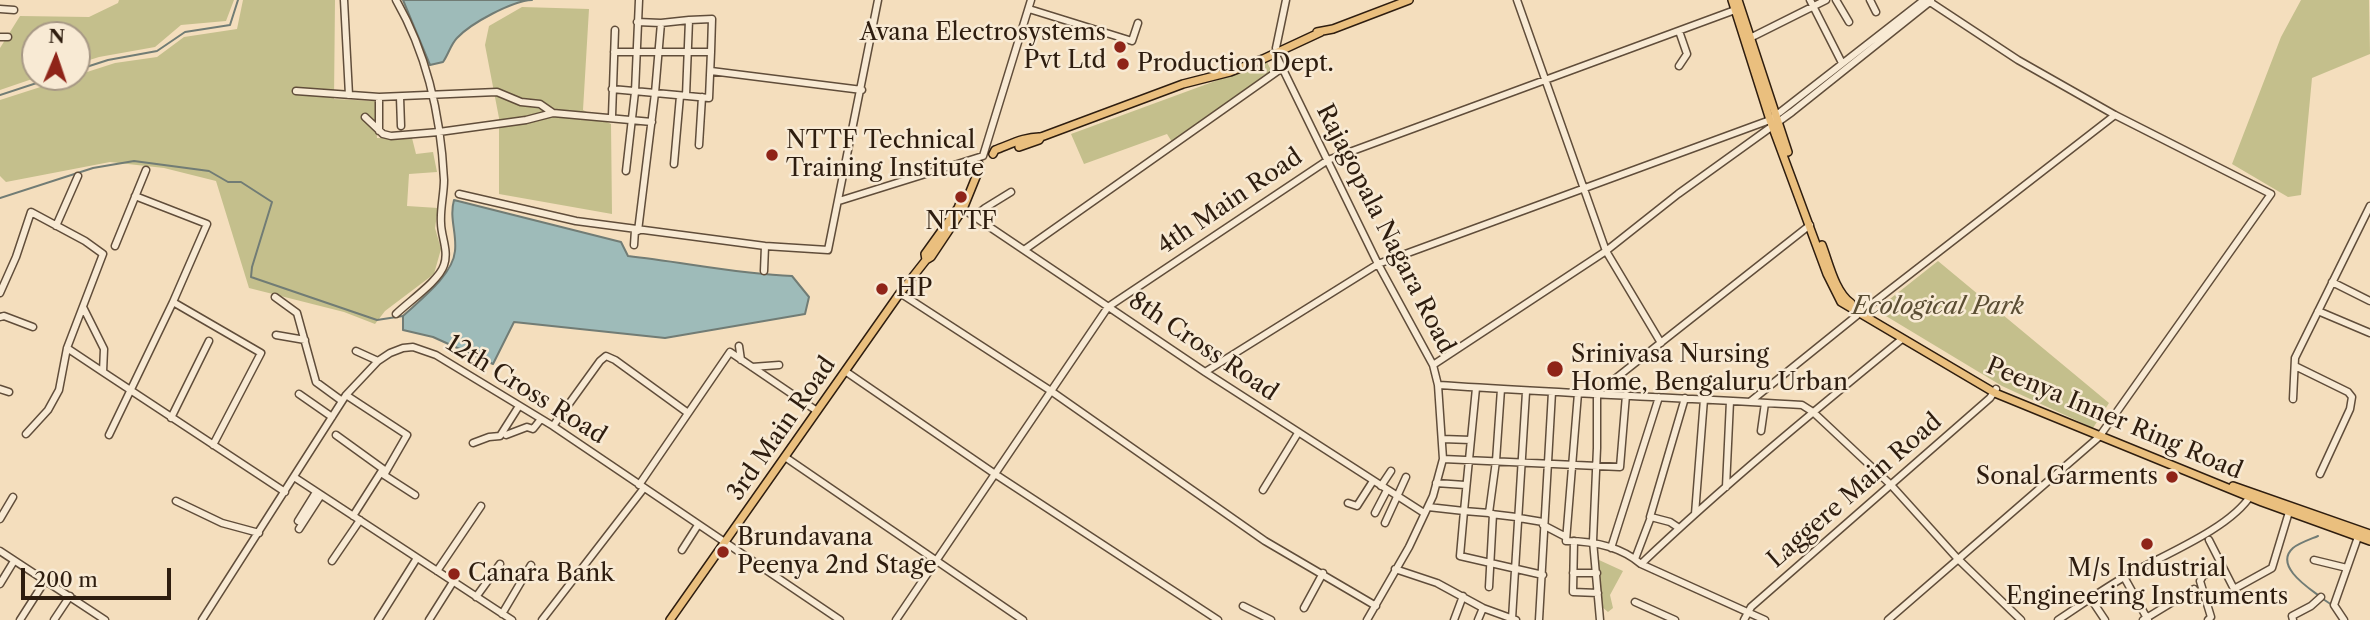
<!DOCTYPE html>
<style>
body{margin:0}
#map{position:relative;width:2370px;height:620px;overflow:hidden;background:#f4debd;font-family:"Libre Caslon Text",serif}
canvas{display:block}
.north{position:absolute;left:21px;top:21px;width:70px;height:70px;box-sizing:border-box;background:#f8ead4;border:2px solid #a79885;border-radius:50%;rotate:2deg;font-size:19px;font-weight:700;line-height:28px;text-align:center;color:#2e1d0f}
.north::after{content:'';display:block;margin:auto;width:24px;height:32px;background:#8f2418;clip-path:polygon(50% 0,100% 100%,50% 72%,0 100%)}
.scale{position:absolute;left:21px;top:568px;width:150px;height:32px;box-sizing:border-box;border:4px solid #2e1d0f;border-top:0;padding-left:9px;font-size:21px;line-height:24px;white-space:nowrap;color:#2e1d0f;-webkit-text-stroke:5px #f8ead4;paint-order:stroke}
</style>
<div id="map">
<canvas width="2370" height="620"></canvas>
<div class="north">N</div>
<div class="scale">200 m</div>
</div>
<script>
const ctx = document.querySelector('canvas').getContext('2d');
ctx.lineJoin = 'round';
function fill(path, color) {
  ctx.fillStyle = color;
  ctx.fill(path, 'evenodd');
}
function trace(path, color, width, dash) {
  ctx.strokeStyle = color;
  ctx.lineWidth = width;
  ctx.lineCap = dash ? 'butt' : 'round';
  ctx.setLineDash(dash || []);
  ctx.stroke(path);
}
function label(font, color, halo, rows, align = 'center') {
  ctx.font = font + ' "Libre Caslon Text",serif';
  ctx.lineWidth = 5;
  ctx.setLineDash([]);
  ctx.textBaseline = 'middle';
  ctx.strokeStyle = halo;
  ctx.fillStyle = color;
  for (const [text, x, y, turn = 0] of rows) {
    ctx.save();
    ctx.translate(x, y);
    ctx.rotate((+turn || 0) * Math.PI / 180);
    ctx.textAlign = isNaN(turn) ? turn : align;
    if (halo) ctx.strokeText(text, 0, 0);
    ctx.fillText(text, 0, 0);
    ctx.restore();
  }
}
const green = new Path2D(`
 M119,0H234L226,21L181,25L155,47L99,57L77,64V35H35V77H38L0,90V48L20,16L89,17L118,3Z
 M243,0H335L334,99L375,101L377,138H412L416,154L433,152L437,172L409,174L407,206L438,208L435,228L441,249L434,274L385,311L375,324L344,312L249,288L216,181L164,168L110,162L6,182L0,176V100L115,63L157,57L184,37L237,29Z
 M2301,0H2369L2370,54L2312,78L2301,195L2288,197L2232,164L2281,37Z
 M522,7L589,9L583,110L611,124L612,214L499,194V118L485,45L489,26Z
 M1267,62L1272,72L1172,142L1167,134L1084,164L1071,134Z
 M1938,261L2109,403L2093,428L2002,386L1876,310Z
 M1599,560L1623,571L1610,595L1613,608L1608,612L1601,606Z`);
const water = new Path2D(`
 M403,0H532C512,1 471,23 457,38C451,44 448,55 443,62L430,65Z
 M454,200L621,242L628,256C683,262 737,274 792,276L809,297L805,314L665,338L514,322L493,364L433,337L403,330V316C420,300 453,275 455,251C457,233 449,218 454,200Z`);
const stream = new Path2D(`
 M77,70L108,60L157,51L185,32L230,25L238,0
 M0,95L55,77
 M0,198L93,168L134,161L209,171L228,182H241L272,202L252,267L251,277L377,320L403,316
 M2318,595C2307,587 2274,565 2293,548C2299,543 2311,539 2318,536
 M2323,599L2332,605`);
const minor = new Path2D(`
 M344,0L349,95
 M1517,0L1606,251L1661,343
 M1810,0L1842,63
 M1836,0L1849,22
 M1870,0L1876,12
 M0,9L14,10
 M1029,9L1132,41L1138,23
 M689,20L712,19L711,52
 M637,22L661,23L689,20L686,96
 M0,37H8
 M1750,38L1826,0
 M1276,48L1286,0
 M1275,53L1378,264L1433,365L1438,385L1443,459L1433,496L1409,547L1367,620
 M1679,66L1687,54L1679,31
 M711,71L862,90
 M612,89L709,98L711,52H614
 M296,91L379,97L497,92L521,102L540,104L553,113L652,122
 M379,97V131
 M400,97L401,126
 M612,116L615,30
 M365,117L383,134L391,136L439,132L526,120L553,113
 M699,145L702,97
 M674,164L680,96
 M626,171L635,92L639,0
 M459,194L576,221L765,246L828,250L878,0
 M135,196L207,224L173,302
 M839,201L983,156L1031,0
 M963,209L1205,372L1424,513
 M974,217L985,208L1011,192
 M56,226L78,176
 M638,231L655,93L661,23
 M634,245L635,230
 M115,246L146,170
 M1024,250L1282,68
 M764,271L765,246
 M2332,282L2370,301
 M0,293L16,257L31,212L85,241L103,254L67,348L59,390L48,410L26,434
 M900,293L1051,391L1265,541L1376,606
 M275,297L297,313L316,382L342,401
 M83,307L104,349L103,372L285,492
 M2318,311L2370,333
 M396,314C408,302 439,281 444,265C449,251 441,236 441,223C440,209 444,194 444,180C441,118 427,54 396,0
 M0,317L4,316L33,327
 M276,335L305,340
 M739,346L741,360
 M67,348L103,372
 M356,351L378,361
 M1433,365L1606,251L1678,194L1792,112L1931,1
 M2295,366L2348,392L2352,397L2350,409L2320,474
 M752,367L779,365
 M845,371L995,474L1218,620
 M1205,372L1378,264L1770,120L1924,0
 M1438,385C1559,393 1680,398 1802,405L1813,412L1891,485L1957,558L2021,620
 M0,389L9,392
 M1501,389L1496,461L1489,513L1464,511L1460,556L1543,575
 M1578,393L1566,541C1592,541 1620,546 1641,564L1765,620
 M299,394L332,417
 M346,395L407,435L384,475L415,495
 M2293,399L2295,358L2370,206
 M1751,401L1860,313L2115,115
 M171,418L209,341
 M553,426L600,361L606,356L615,360L688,413
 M1761,431L1765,403
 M109,435L173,302L261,353L213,445
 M336,435L383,469L353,516
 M506,435L527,427L533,429L541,419
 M1442,439L1471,440
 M473,443L489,437L500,436L519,406
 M785,457L1023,620
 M1443,459L1620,467L1626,395
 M294,477L512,620
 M1436,483L1465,485
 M639,485L730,352L817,411
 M1381,486L1391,471
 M1726,487L1730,401
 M1263,490L1298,433
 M176,501L222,523L259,533
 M1348,503L1357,506L1373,481
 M1428,507L1464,511L1476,388
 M1375,513L1387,490
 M1491,514L1516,517
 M1695,514L1704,399
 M1650,517L1685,398
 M1519,518L1543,522
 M0,519L13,497
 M298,521L316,492
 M1385,523L1406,477
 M738,525L757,537
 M1543,525L1566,537
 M299,529L321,495
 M2209,540L2234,589L2272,568L2289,512
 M1574,541L1573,592L1598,593
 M1611,548L1659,397
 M682,550L698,525
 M0,551L105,620
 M1635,559L1651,517L1670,522L1679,528
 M2314,560L2347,568
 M332,561L360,520
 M1641,564C1724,485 1813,412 1902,339
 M907,566L924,578
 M1395,569L1437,583L1483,608L1516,620
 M437,571L481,506
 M1573,573H1597
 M2124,577L2148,620
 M0,584L14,561
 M1489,587L1493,514
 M476,597L500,564
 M2091,599L2105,620
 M1635,602L1675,620
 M1243,606L1271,620
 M1304,608L1323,573
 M502,614L531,565
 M1512,619L1526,392
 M20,620L45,581
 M54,620L70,596
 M202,620L346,395L378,361L390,353L403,348L413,347L436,355L553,426L840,620
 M378,620L417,558
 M429,620L453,582
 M542,620L644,488
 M896,620L1108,307L1328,160L1735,10
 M1454,620L1463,596
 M1478,620L1483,608
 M1539,620L1552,392
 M1600,620L1593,541L1597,448V393L1810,225
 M1744,620L1751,607L1990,398L1996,389
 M1888,620L2099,437L2271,194L2115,115L2018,60L1927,0
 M2058,620C2081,605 2103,589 2126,576C2161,556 2230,529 2251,495
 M2143,620L2194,589
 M2208,620L2211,617L2200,581L2203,576L2221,565
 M2293,620L2292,616L2311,606L2321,597
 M2344,620L2334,605L2358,537`);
const major = new Path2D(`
 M1732,0L1770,120L1827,274L1841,302L1995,393L2262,502L2370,541
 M1738,0L1788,152
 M1317,32L1333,29L1409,0
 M1019,147L1039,140L1041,137
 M993,154L995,150C1009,145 1026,136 1041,137L1183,84L1230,72L1263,59L1321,32
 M1822,245C1829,263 1835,292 1851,303
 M926,260L925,254L958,208L962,198
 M2233,486L2370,534
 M670,620L900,293L926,260L931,257L963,209L980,167L979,164`);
const markers = [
 [1120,47,7,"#8f2418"],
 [1123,64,7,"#8f2418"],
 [772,155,7,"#8f2418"],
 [961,197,7,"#8f2418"],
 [882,289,7,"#8f2418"],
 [1555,369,9,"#8f2418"],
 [2172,477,7,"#8f2418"],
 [2147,544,7,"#8f2418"],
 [723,552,7,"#8f2418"],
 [454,574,7,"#8f2418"]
];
const poiNames = [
 ["Avana Electrosystems",1106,33,"right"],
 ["Pvt Ltd",1106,61,"right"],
 ["Production Dept.",1137,64],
 ["NTTF Technical",786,141],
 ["Training Institute",786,169],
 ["NTTF",961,222,"center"],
 ["HP",896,289],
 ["Srinivasa Nursing",1571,355],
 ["Home, Bengaluru Urban",1571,383],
 ["Sonal Garments",2158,477,"right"],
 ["Brundavana",737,538],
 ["Peenya 2nd Stage",737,566],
 ["M/s Industrial",2147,569,"center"],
 ["Engineering Instruments",2147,597,"center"],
 ["Canara Bank",468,574]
];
const streetNames = [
 ["4th Main Road",1230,202,-34],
 ["Rajagopala Nagara Road",1385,229,63],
 ["8th Cross Road",1203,347,34],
 ["12th Cross Road",526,390,32],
 ["Peenya Inner Ring Road",2114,419,23],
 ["3rd Main Road",782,429,-55],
 ["Laggere Main Road",1855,491,-41]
];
const parkNames = [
 ["Ecological Park",1938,307]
];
fill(green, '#c4bf8c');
fill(water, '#9ebbb9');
trace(water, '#717c75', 2);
trace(stream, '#717c75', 2);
trace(minor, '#604d3a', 9);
trace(major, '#2e1d0f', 10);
trace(minor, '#f8ead4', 6);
trace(major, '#eabf7e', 7);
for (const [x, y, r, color] of markers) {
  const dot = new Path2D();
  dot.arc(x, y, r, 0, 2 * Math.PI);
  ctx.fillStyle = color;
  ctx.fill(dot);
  trace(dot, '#f8ead4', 2.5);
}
label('24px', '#2e1d0f', '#f8ead4', poiNames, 'left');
label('24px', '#2e1d0f', '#f8ead4', streetNames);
label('italic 24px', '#5b4e34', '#f8ead4', parkNames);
</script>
